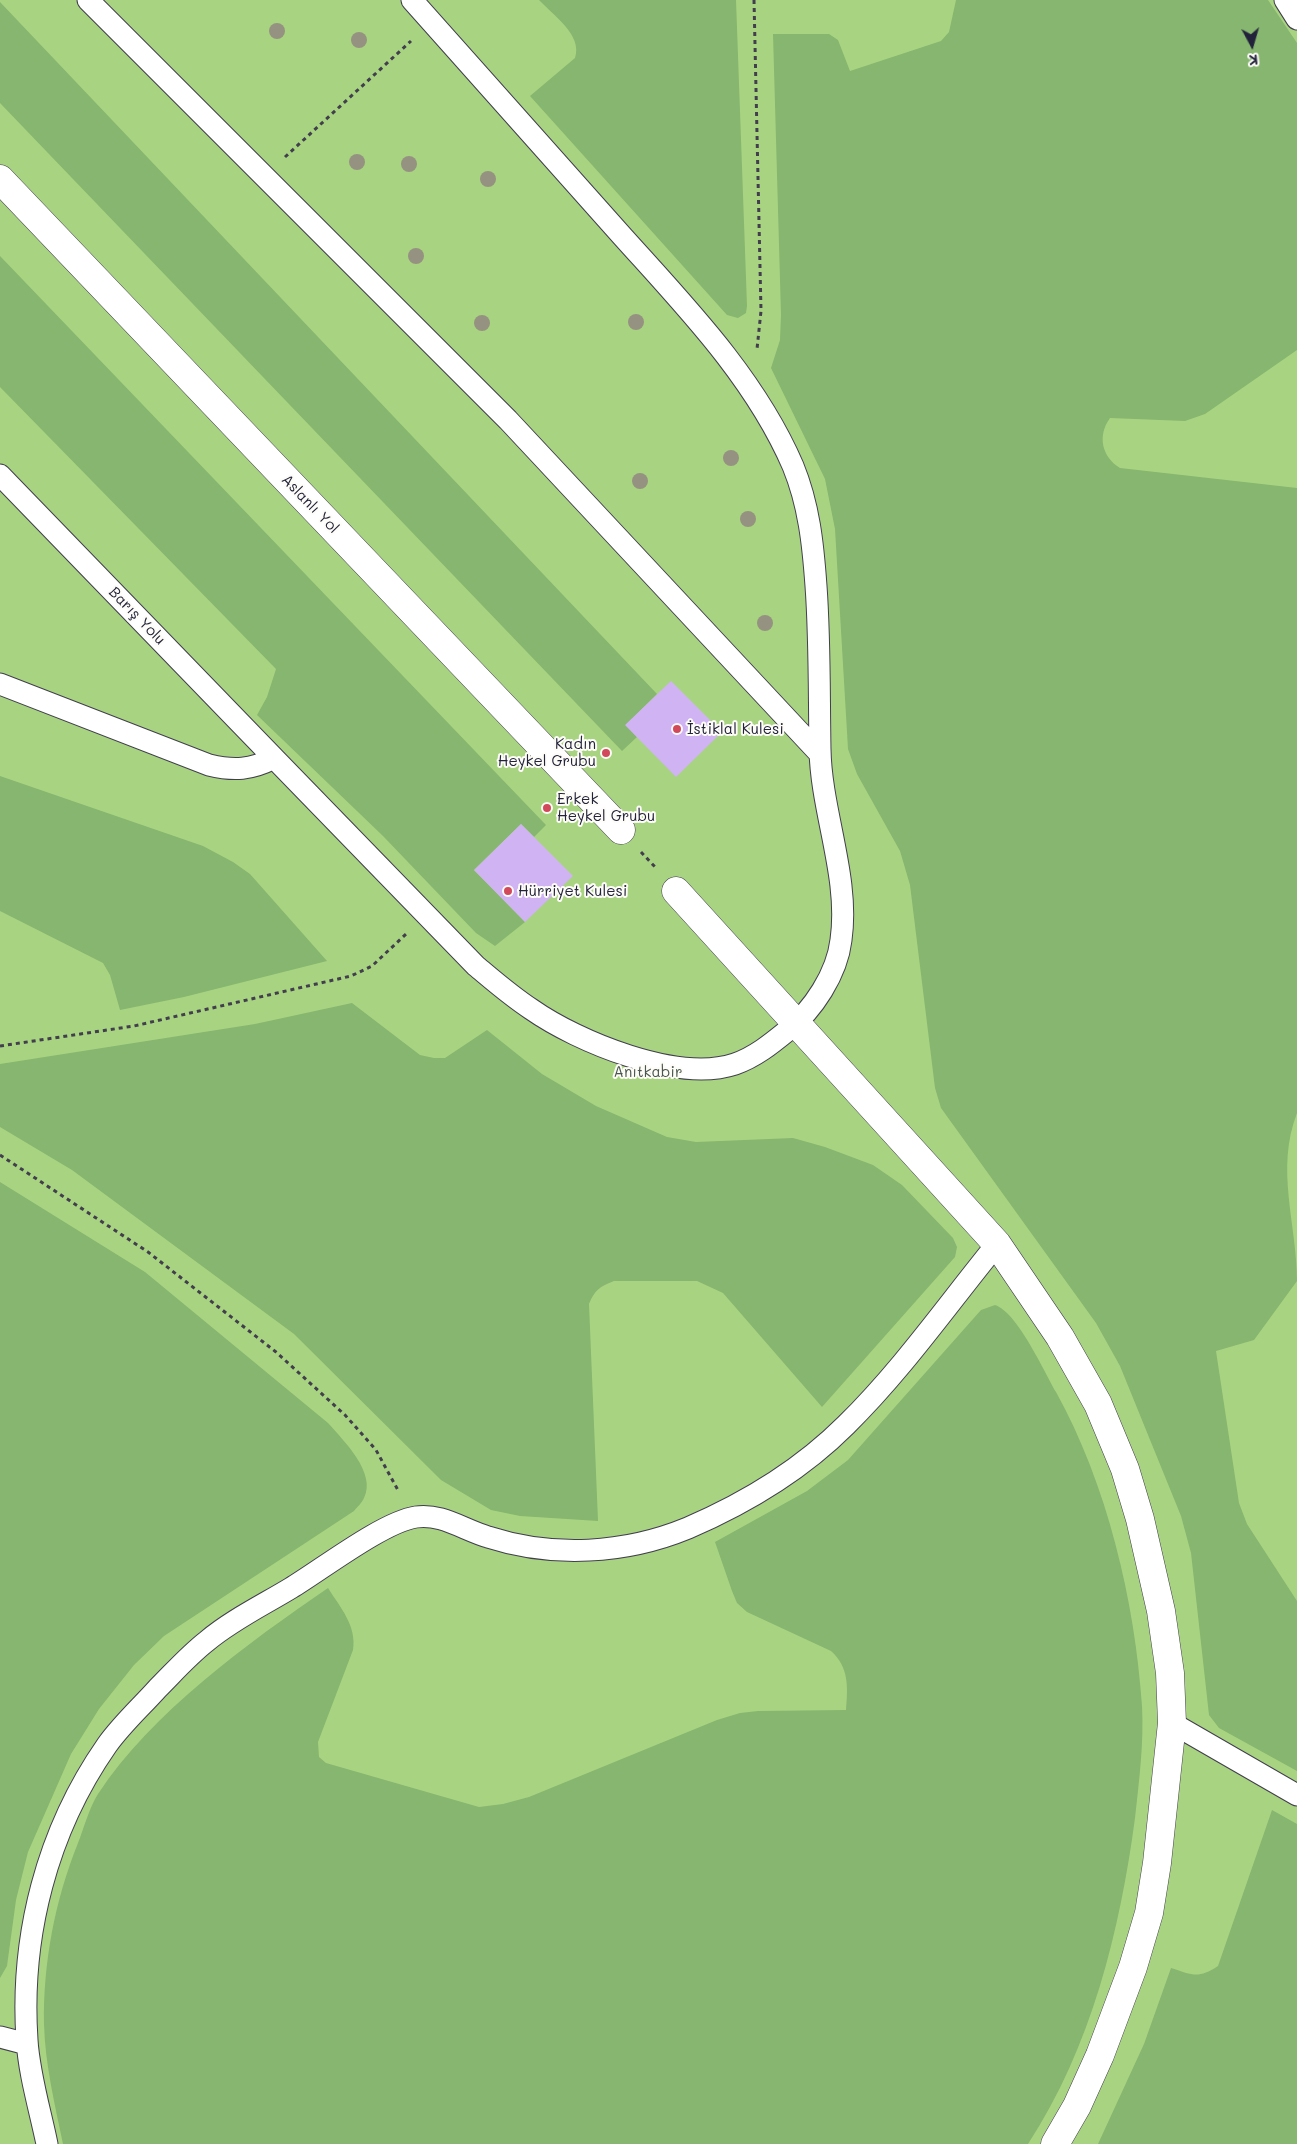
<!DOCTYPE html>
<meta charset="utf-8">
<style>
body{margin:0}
#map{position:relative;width:1297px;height:2144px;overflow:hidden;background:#f4dabd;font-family:Mali,sans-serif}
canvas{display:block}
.north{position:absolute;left:1227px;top:20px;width:50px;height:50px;-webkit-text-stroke:4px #fdfcf7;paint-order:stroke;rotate:174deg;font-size:14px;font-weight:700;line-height:20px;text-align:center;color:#22223b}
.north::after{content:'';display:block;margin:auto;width:18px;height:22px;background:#22223b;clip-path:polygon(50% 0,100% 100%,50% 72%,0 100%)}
</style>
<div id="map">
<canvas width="1297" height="2144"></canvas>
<div class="north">K</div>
</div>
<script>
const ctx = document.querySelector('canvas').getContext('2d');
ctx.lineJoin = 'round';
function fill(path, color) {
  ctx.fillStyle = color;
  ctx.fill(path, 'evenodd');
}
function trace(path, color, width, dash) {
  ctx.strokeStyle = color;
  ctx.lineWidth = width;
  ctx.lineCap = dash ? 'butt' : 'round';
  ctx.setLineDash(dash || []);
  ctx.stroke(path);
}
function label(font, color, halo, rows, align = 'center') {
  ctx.font = font + ' Mali,sans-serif';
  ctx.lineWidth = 4;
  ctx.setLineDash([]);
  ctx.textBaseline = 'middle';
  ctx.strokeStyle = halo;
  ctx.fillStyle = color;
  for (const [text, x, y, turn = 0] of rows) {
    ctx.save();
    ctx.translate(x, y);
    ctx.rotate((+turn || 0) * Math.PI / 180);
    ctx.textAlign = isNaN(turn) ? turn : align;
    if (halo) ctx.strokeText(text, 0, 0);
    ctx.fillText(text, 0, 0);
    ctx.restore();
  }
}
const green = new Path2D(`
 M0,0H1297V2144H0Z`);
const forest = new Path2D(`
 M539,0H736L747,306L746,313L738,318L727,315L530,96L575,58C583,35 553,15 539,0Z
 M956,0H1268L1297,43V350L1205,414L1185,421L1110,418C1097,436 1102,457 1120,468L1297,488V1113C1275,1170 1297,1224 1297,1281L1254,1340L1216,1351L1239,1503L1247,1524L1297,1601V1771L1219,1728L1209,1715L1191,1553L1181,1516L1120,1366L1096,1323L941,1108L935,1088L910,885L900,851L857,774L848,749L835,529L825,479L771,368L780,340L781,315L773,34H829L838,40L850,71L941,41L949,32Z
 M0,2L657,694L626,725L637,737L622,751L0,103Z
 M0,256L546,825L534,837L521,824L474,870L525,922L495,946L476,933L383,836L257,715L267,697L276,669L0,387Z
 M0,776L203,846L233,862L250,874L327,961L184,997L120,1010L110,975L103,963L0,911Z
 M352,1003L420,1055L434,1058H445L487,1030L542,1074L596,1106L667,1137L696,1142L793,1138L825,1147L873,1165L902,1185L953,1238L957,1247L955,1257L822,1407L723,1293L697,1281H614C600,1286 594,1291 589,1304L598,1521L520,1516L491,1510L441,1480L294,1334L72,1170L0,1127V1064L255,1024Z
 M0,1182L145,1272L328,1423C343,1440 377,1473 364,1498C362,1503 357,1507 354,1511L164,1636L134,1665L99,1709L71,1754L28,1852L16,1900L7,1966L0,1978Z
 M995,1305C1017,1312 1044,1371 1056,1392C1107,1484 1135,1601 1142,1706C1144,1743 1139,1781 1135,1818C1120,1931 1091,2048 1028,2144H63C55,2105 45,2064 44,2024C43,1963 55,1900 78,1843C84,1828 89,1808 98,1794C152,1712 248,1643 328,1588C340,1607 357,1626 353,1650L318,1742L319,1757L326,1763L479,1807L503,1804L529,1797L717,1720L740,1713L758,1711L846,1710C848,1687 849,1667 831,1651L747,1612L737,1603L732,1591L715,1542L807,1491L848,1460L981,1310Z
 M1272,1810L1297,1824V2144H1098L1144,2044L1171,1968C1193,1975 1198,1979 1218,1966Z`);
const building = new Path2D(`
 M671,681L722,732L676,777L625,725Z
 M521,824L573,876L525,922L474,870Z`);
const path = new Path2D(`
 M754,0L761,311L757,349
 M285,157L411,41
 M641,852L656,868
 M0,1046L134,1026L351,976L372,966L406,934
 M0,1155L148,1252L276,1352L345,1415L376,1450L399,1492`);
const service = new Path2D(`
 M88,0L508,420L820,754
 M1285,0L1297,19
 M0,475L274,758
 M0,684L209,765C234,771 251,770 274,758L476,966C494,981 511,996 531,1009C578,1042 678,1083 735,1064C755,1057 771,1044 787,1031C813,1010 837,974 841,940C850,877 821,812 820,749C819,694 820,641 816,586C813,544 809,505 793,466C755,378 686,307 623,237C552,158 482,79 412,0
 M1172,1723L1297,1795
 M0,2037L27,2044
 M47,2144C40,2110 29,2074 27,2040C20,1936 47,1831 107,1745C122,1724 141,1707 158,1688C174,1672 189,1655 207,1641C232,1620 263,1605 291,1588C321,1570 383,1522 416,1517C441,1513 464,1530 488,1537C553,1558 625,1554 688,1528C746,1503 802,1469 846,1425C902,1370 948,1304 997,1244`);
const pedestrian = new Path2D(`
 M0,179L621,830`);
const minor = new Path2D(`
 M676,891L997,1244L1060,1337L1098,1404L1125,1469L1140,1519L1161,1611L1170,1673L1172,1723L1157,1863L1149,1913L1133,1967L1100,2055L1077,2106L1055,2144`);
const trees = [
 [277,31],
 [359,40],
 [357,162],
 [409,164],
 [488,179],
 [416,256],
 [636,322],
 [482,323],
 [731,458],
 [640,481],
 [748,519],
 [765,623]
];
const markers = [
 [677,729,5,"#d1495b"],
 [606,753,5,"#d1495b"],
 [547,808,5,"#d1495b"],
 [508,891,5,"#d1495b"]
];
const streetNames = [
 ["Aslanlı Yol",310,504,46],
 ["Barış Yolu",137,616,46]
];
const poiNames = [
 ["İstiklal Kulesi",687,729],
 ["Kadın",596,744,"right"],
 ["Heykel Grubu",596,761,"right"],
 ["Erkek",557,799],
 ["Heykel Grubu",557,816],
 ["Hürriyet Kulesi",518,891]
];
const parkNames = [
 ["Anıtkabir",648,1072]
];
fill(green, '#a8d481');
fill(forest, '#86b66f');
fill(building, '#d0b3f2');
trace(service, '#423e4e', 23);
trace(pedestrian, '#423e4e', 29);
trace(minor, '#423e4e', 29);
trace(path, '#423e4e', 3, [4, 4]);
trace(service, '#fff', 21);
trace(pedestrian, '#fff', 28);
trace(minor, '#fff', 28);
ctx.fillStyle = '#969281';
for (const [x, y] of trees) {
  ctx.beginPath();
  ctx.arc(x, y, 8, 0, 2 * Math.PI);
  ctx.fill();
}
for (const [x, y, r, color] of markers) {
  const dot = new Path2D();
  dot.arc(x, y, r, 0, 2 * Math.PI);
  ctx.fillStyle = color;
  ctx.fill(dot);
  trace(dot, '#fdfcf7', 2);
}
label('15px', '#22223b', '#fdfcf7', streetNames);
label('15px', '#22223b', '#fdfcf7', poiNames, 'left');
label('15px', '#4a5750', '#fdfcf7', parkNames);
</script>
